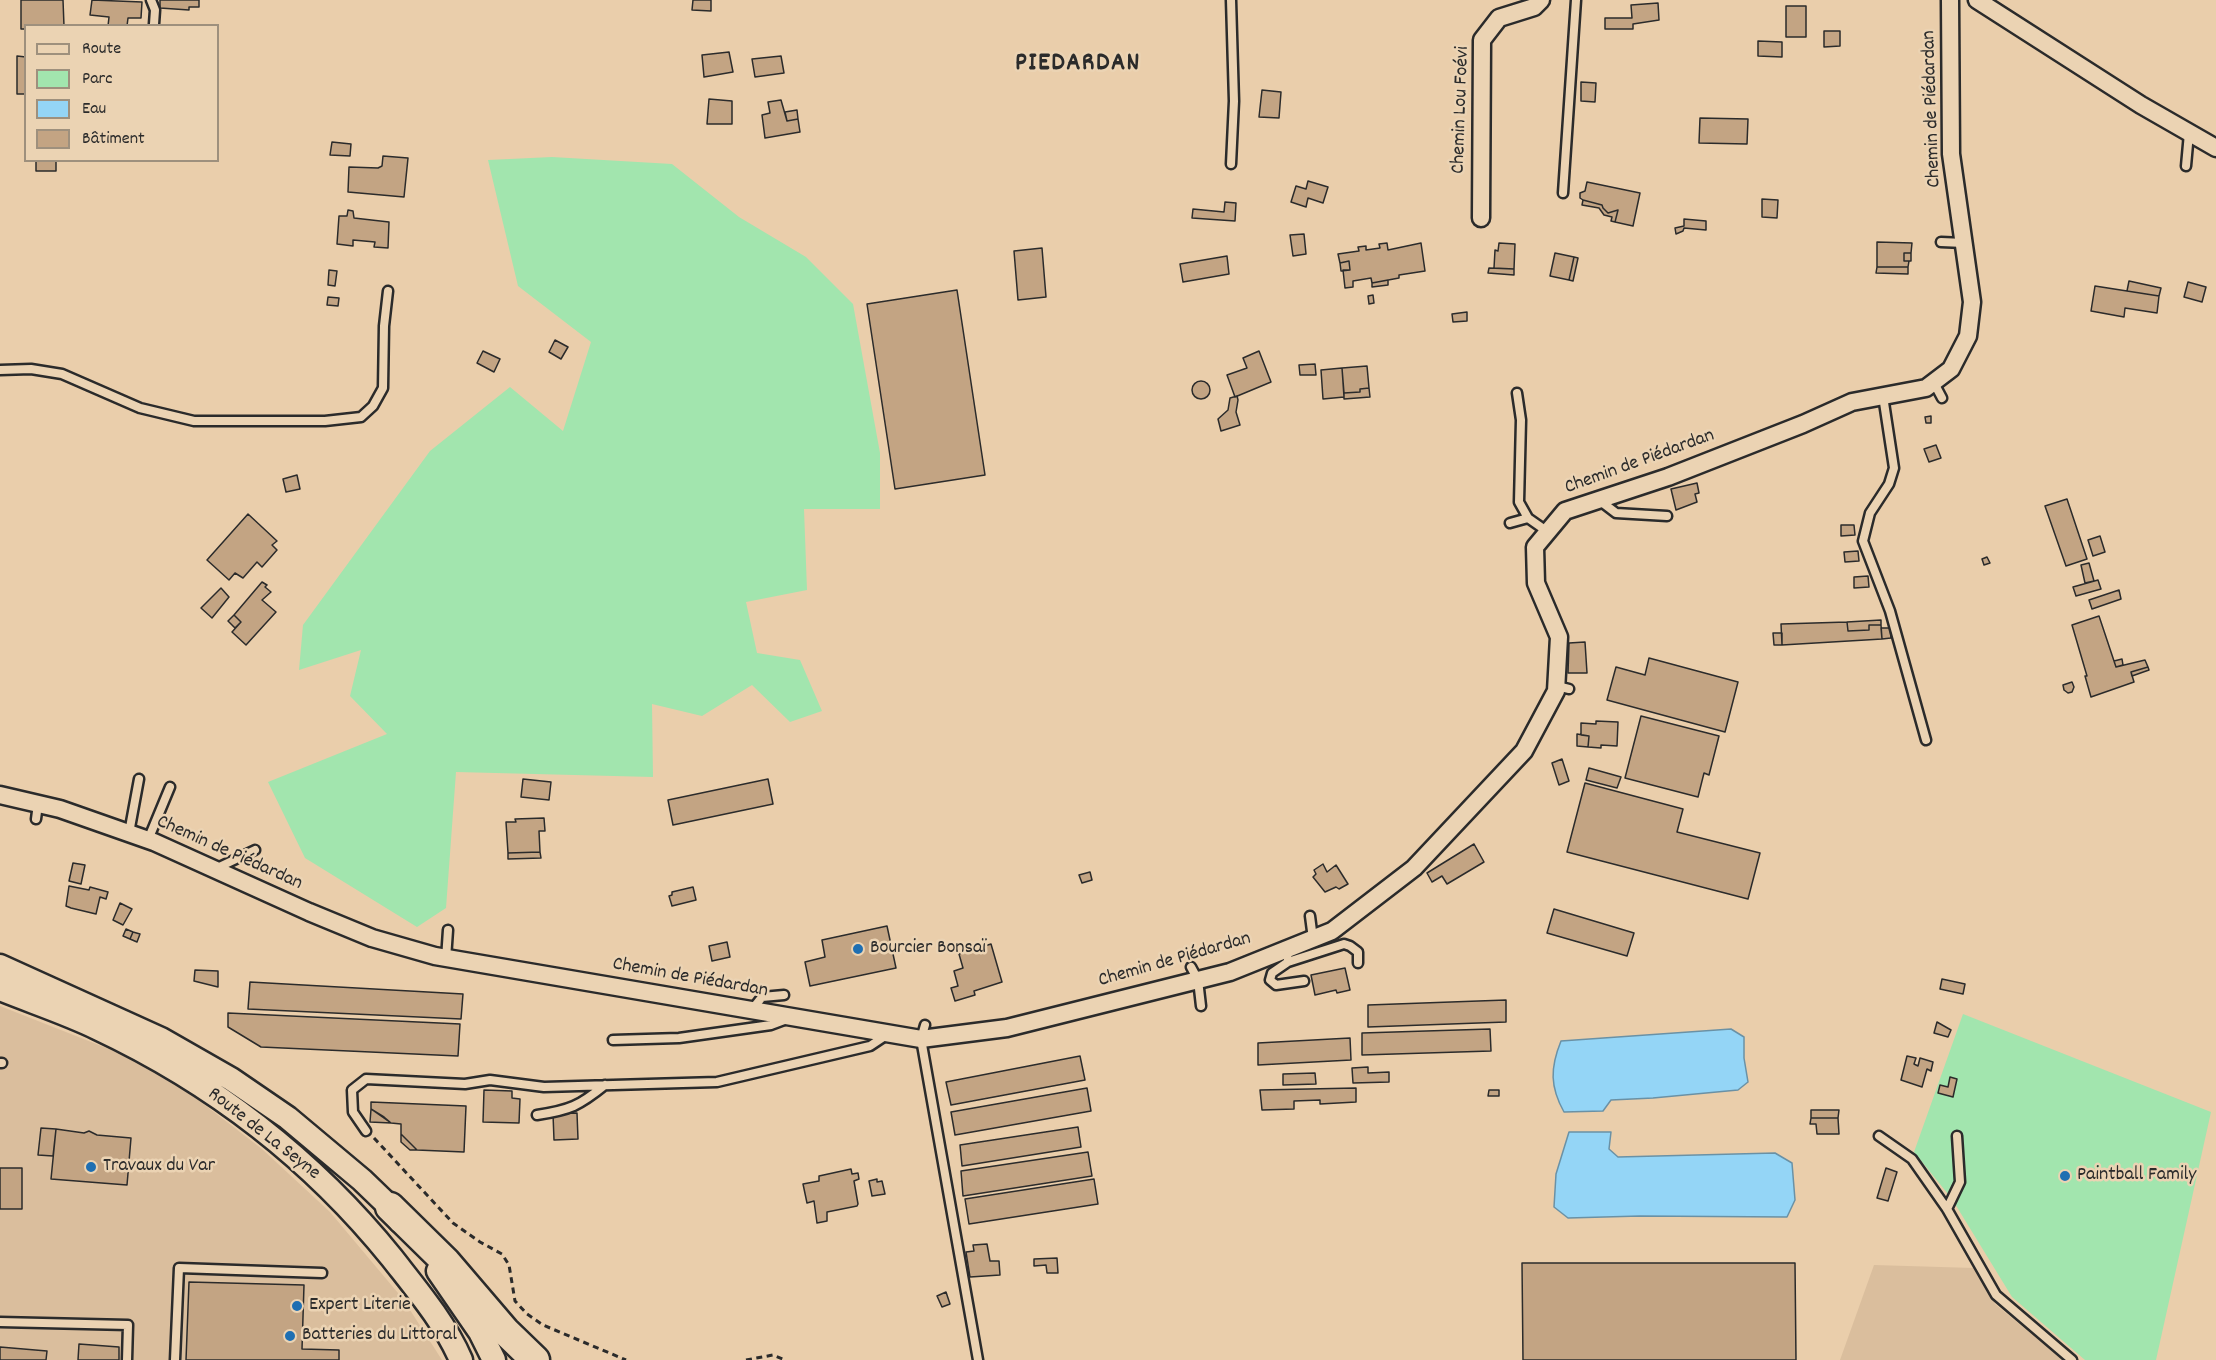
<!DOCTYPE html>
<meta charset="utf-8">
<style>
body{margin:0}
#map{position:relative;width:2216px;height:1360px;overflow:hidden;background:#eaceab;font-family:Dekko,sans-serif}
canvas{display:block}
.legend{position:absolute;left:24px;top:24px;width:195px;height:138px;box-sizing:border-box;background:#ebd3b3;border:2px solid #9e907d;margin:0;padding:8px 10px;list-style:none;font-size:18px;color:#2b2b2b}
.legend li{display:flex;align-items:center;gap:12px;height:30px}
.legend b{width:30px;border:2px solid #9e907d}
</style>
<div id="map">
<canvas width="2216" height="1360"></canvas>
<ul class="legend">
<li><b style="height:8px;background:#ebd3b3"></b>Route</li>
<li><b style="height:16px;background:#a2e5ae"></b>Parc</li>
<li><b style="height:16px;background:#94d5f6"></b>Eau</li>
<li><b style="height:16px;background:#c3a483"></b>Bâtiment</li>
</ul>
</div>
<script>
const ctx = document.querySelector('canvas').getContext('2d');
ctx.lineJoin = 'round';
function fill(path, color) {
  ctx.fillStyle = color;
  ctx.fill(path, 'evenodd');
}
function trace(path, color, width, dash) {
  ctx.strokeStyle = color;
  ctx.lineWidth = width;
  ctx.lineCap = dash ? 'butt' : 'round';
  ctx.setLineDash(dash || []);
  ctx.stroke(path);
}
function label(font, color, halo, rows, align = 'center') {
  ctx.font = font + ' Dekko,sans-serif';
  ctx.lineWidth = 5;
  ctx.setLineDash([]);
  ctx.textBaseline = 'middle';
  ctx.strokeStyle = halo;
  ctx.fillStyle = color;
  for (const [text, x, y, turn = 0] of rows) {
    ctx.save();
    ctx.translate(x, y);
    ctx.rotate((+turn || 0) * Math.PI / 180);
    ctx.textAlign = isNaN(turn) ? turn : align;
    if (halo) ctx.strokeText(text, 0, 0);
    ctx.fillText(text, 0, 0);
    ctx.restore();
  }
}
const built = new Path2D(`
 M0,1006L157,1068L262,1149L330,1212L403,1299L442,1360H0Z
 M1874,1265L1974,1268L1995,1304L2063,1360H1840Z`);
const green = new Path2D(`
 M552,157L672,164L739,217L806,257L853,304L880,453V509H804L807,590L746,602L757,653L800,660L822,711L790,722L752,685L702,716L652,704L653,777L456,772L446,908L417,927L305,858L268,782L387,734L350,696L361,650L299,670L303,625L430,451L510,387L563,431L591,342L518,286L488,160Z
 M1963,1014L2211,1112L2156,1360H2085L2012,1297L1952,1199L1914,1152Z`);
const water = new Path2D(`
 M1731,1029L1744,1037V1058L1748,1082L1738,1090L1653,1098L1611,1100L1603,1111L1564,1112C1550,1087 1550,1068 1561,1041Z
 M1569,1132H1611L1609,1149L1618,1157L1775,1153L1792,1163L1795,1200L1787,1217L1640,1216L1568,1218L1554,1207L1556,1174Z`);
const building = new Path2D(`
 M21,0H63L64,26H26V29H21Z
 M92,0L142,2L141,18H128L127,26H108L109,17L90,15Z
 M160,0H199V7H189V10L160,8Z
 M693,0H711V11L692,10Z
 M1658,3L1659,20L1633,24V29H1605V18H1632L1631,5Z
 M1786,6H1806V37H1786Z
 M1824,31H1840V46L1824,47Z
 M1758,41L1782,42V57L1758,56Z
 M729,52L733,72L704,77L702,55Z
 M17,56L26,57V94H17Z
 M781,56L784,73L755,77L752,59Z
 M1581,82L1596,83L1595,102L1581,101Z
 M1262,90L1281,92L1279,118L1259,117Z
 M709,99L732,101V124H707Z
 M781,100L787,121L798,119L800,132L765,138L762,115L770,113L768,102Z
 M797,110L798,119L787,121L785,112Z
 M1700,118L1748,119L1747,144L1699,143Z
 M332,142L351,144L350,156L330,155Z
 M383,156L408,158L404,197L348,192L349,167L378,168L382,166Z
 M36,160H56V171H36Z
 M1308,181L1328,187L1323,203L1308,198L1306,207L1291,202L1296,186L1306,189Z
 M1587,182L1640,193L1633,226L1615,222L1618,210L1608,213L1603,208L1602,205L1583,200L1580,198V193L1585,191Z
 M1762,199L1778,200L1777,218L1762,217Z
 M1583,200L1602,205L1603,208L1608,213L1618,210L1615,222L1611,221L1612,217L1604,215L1599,208L1582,205Z
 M1225,202L1236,203L1235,221L1192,218L1193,209L1224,212Z
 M348,210L353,211L354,218L389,222L388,248L374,247L375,242L353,240V246L337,244L339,216H347Z
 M1684,219L1706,221V230L1684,228L1683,231L1676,234L1675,228L1684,226Z
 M1304,234L1306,254L1293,256L1290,235Z
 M1877,242L1912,243L1911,253H1904V261H1909L1908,267H1877Z
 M1387,243L1388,250L1421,243L1425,271L1399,275V278L1372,283L1371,278L1353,281V287L1345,288L1343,270H1350L1349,261L1340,263L1338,254L1359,251L1358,247L1366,246V250L1380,248L1379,244Z
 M1499,243L1515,244L1514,269L1494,268L1495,250L1498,251Z
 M1042,248L1046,297L1018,300L1014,251Z
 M1555,253L1574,257L1569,280L1550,276Z
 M1904,253H1911V261H1904Z
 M1227,256L1229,274L1183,282L1180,264Z
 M1574,257L1578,258L1573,281L1569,280Z
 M1349,261L1350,270L1341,271L1340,263Z
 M1877,267H1908V274L1876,273Z
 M1489,268L1514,269V275L1488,273Z
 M329,270L337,271L335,286L328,285Z
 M1388,280V285L1372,287V283Z
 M2129,281L2161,288L2159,296L2127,291Z
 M2188,282L2206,287L2202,302L2184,297Z
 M2095,286L2159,296L2157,313L2125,308L2124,317L2091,311Z
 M957,290L985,475L895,489L867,304Z
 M1373,295L1374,303L1369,304L1368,296Z
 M328,297L339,298L338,306L327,305Z
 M1467,312V321L1453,322L1452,314Z
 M555,340L568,347L561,359L549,352Z
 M483,351L500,359L494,372L477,363Z
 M1259,351L1271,382L1235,397L1227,375L1247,368L1243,358Z
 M1315,364L1316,375H1300L1299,365Z
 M1367,366L1369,388L1360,389V392L1344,393L1342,368Z
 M1342,368L1344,397L1323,399L1321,370Z
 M1192 390a9 9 0 1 1 18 0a9 9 0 1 1-18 0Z
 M1369,388L1370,397L1344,399V393L1360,392V389Z
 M1237,396L1238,400L1236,412L1240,425L1221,431L1218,419L1228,410L1230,398Z
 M1931,416V423H1926L1925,417Z
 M1936,445L1941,458L1929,462L1924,449Z
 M297,475L300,489L286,492L283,479Z
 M1697,483L1699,493L1695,494L1697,502L1676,510L1671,489Z
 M2067,499L2087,559L2066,566L2045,506Z
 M248,514L277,541L272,545L277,550L262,567L257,562L243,578L235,573L229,580L207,560Z
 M1841,525H1854L1855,535L1841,536Z
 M2100,536L2105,552L2093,556L2088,540Z
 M1858,551L1859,561L1845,562L1844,552Z
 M1987,557L1990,563L1984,565L1982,559Z
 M2089,563L2094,581L2085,583L2081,565Z
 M1868,576L1869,587L1854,588V577Z
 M2098,580L2101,589L2076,596L2073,587Z
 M262,582L267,585L265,587L271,592L262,600L276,612L246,645L232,632L241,622L234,615Z
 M221,588L229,597L212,618L201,608Z
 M2119,590L2121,599L2092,609L2089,600Z
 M234,615L241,622L235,628L228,621Z
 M2099,616L2116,667L2145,660L2148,667L2131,672L2134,682L2091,697L2085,676H2087L2072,625Z
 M1881,620V625H1869V630L1848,631L1847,622Z
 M1847,622L1848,631L1869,630V625H1881L1882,639L1782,645L1781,624Z
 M1881,628H1890L1891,638L1882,639Z
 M1773,633H1782V645H1774Z
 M1585,642L1587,673H1568L1569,643Z
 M1649,658L1738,682L1725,732L1607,700L1616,667L1645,675Z
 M2122,659L2123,665L2116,667L2114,661Z
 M2148,667L2149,670L2132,676L2131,672Z
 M2072,682L2074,687L2072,692L2068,693L2064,690L2063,685Z
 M1641,716L1719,736L1709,775L1704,773L1698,797L1625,778Z
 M1596,721L1618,722L1617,746L1601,745V748L1588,747L1589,736L1581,735V723L1596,724Z
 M1577,734L1589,736L1588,747L1577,746Z
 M1562,759L1569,781L1559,785L1552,763Z
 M1589,768L1621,777L1617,788L1586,780Z
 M523,779L551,782L549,800L521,797Z
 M768,779L773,804L673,825L668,800Z
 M1585,783L1683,809L1677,832L1760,853L1748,899L1567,852Z
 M544,818L545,831H539L540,852L508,853L506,822H516L515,819Z
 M1474,844L1484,862L1447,884L1442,876L1432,882L1427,873Z
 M540,852L541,858L508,859V853Z
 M73,863L85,865L81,884L69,881Z
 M1323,864L1327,872L1336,865L1348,884L1339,889L1336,887L1325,892L1313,877L1316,874L1314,870Z
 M1090,872L1092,880L1082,883L1079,875Z
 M69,886L89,890L90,887L108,892L106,899L100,897L96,914L71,908L66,906Z
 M693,887L696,900L672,906L669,896L672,895V892Z
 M120,903L132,909L123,925L113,920Z
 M1554,909L1634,933L1627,956L1547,933Z
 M887,926L896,968L810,986L805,962L825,957L822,940Z
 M126,929L133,932L130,939L123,936Z
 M133,932L140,934L137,942L130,939Z
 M727,942L730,957L712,961L709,946Z
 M991,944L1002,982L974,991L975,995L955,1001L951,988L958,986L954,971L963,968L959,954Z
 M1345,968L1350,990L1337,993L1336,990L1315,995L1311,975Z
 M195,970L218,971V987L194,981Z
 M1942,979L1965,984L1963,994L1940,989Z
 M250,982L463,994L461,1019L248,1009Z
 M1506,1000V1022L1368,1027V1005Z
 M228,1013L460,1024L458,1056L261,1047L228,1027Z
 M1937,1022L1951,1030L1948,1037L1934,1033Z
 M1490,1029L1491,1051L1362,1055V1033Z
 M1350,1038L1351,1060L1258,1065V1043Z
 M1080,1056L1085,1080L951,1105L946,1082Z
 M1907,1056L1916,1058L1914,1064L1918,1066L1920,1058L1933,1062L1931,1071L1927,1069L1922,1087L1901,1080Z
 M1368,1067V1073L1389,1072V1082L1353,1083L1352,1068Z
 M1315,1073L1316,1084L1283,1085V1074Z
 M1950,1077L1957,1079L1953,1097L1938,1093L1940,1085L1948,1087Z
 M1087,1088L1091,1111L955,1135L951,1112Z
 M1356,1088V1102L1320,1104V1100L1294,1101V1109L1262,1110L1260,1090Z
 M484,1090L512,1091V1098L520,1099L519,1123L483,1122Z
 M1489,1090H1499V1096H1488Z
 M371,1102L466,1106L464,1152L417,1150L401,1134V1124L391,1123L371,1109Z
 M371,1109L384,1117L391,1123L370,1122Z
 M1811,1110H1839L1838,1118H1811Z
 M577,1113L578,1139L554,1140L553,1114Z
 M1811,1118H1838L1839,1134H1817L1816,1124H1810Z
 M1078,1127L1081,1147L962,1166L960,1145Z
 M41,1128L56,1129L53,1156L38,1155Z
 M56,1129L84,1133L89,1131L97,1135L131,1138L127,1185L51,1179Z
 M401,1134L417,1150H410L401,1142Z
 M1088,1152L1092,1176L963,1196L961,1171Z
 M0,1168H22V1209H0Z
 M1886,1168L1897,1172L1888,1201L1877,1198Z
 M851,1169L852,1174L858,1173L859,1179L854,1181L858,1204L857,1206L827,1212V1221L817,1223L814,1201L807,1203L803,1184L819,1181V1176Z
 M877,1179V1182L882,1181L885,1194L872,1196L869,1181Z
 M1094,1179L1098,1204L969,1224L965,1199Z
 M987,1244L990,1261H999L1000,1275L970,1277L966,1252L974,1251L973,1245Z
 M1057,1258L1058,1273H1047L1046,1265L1034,1266V1259Z
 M1522,1263H1795L1796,1360H1523Z
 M189,1282L304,1285L302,1349L339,1350V1360H186Z
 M946,1292L950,1304L942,1307L937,1296Z
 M79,1344L119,1347V1360H78Z
 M0,1347L47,1351L46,1360H0Z`);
const path = new Path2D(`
 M374,1138L453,1223L480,1242L502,1254L509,1265L515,1301L527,1314L543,1325L626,1360
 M746,1360L773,1355L785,1360`);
const lane = new Path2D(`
 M151,0L155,10L154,24
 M1231,0L1234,101L1231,164
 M2186,166L2189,133
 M1563,193L1576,0
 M1941,242L1964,243
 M0,370L31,369L62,374L140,408L194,421H325L361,417L373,406L383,388L384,326L388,291
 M1934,383L1942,398
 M1517,393L1521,420L1519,502L1528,518L1548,532
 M1883,396L1894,468L1889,484L1870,513L1863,541L1890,611L1926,740
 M1599,500L1616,513L1667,516
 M1510,523L1528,518
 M1557,686L1569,689
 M36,819L38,804
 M129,833L139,779
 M148,840L170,787
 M215,869L255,850
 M1310,916L1313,939
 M446,959L448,930
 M1288,959V962L1272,973L1270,980L1276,985L1304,981
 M1288,962L1344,944L1350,946L1358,952V963
 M1191,967L1198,980L1201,1006
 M751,1011L762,997L784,995
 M925,1025L921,1039L978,1360
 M613,1040L679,1038L771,1025L787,1019
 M0,1063H2
 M537,1115C570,1110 579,1106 605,1085
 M366,1131L353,1112L352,1090L366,1079L465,1084L490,1080L544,1087L717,1082L870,1046L888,1034
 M1879,1136L1912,1159L1947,1209L1996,1295L2072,1360
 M1947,1209L1960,1182L1957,1136
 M0,1322L128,1325L127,1360
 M175,1360L179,1268L322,1273`);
const street = new Path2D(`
 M1977,0L2141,105L2216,148
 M1481,218L1482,40L1499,18L1534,7L1541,0
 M0,795L60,809L154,842L309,912L372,938L435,956L921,1039L1007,1028L1230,972L1332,931L1414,868L1524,751L1556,691L1559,637L1536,583L1535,547L1565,511L1668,477L1803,424L1852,402L1926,388L1951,369L1968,336L1972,302L1951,154L1950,0`);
const secondary = new Path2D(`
 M0,966L161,1039L231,1079L288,1118L362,1180L390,1207L400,1221
 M0,989C32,1002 66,1013 97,1028C212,1082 313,1160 392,1258C417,1290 445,1323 461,1360
 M438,1271L480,1332L494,1360`);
const highway = new Path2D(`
 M390,1207L446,1262L505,1331L535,1360`);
const markers = [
 [858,949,6,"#1f6fb2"],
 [91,1167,6,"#1f6fb2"],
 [2065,1176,6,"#1f6fb2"],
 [297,1306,6,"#1f6fb2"],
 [290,1336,6,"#1f6fb2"]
];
const streetNames = [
 ["Chemin de Piédardan",1933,109,-92],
 ["Chemin Lou Foévi",1462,110,-88],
 ["Chemin de Piédardan",1640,463,-20],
 ["Chemin de Piédardan",229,854,24],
 ["Chemin de Piédardan",1175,961,-16],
 ["Chemin de Piédardan",690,979,10],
 ["Route de La Seyne",263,1135,38]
];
const poiNames = [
 ["Bourcier Bonsaï",870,949],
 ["Travaux du Var",103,1167],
 ["Paintball Family",2077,1176],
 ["Expert Literie",309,1306],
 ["Batteries du Littoral",302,1336]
];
const districtNames = [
 ["PIEDARDAN",1078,65]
];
fill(built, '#dabe9d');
fill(green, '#a2e5ae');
fill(water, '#94d5f6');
trace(water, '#6a91a5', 1.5);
fill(building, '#c3a483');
trace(building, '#2b2b2b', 1.5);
trace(lane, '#2b2b2b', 13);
trace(street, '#2b2b2b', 21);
trace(secondary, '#2b2b2b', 27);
trace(highway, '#2b2b2b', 33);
trace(path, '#2b2b2b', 3, [6, 4.5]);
trace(lane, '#ebd3b3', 8);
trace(street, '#ebd3b3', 16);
trace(secondary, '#ebd3b3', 22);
trace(highway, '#ebd3b3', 28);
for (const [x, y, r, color] of markers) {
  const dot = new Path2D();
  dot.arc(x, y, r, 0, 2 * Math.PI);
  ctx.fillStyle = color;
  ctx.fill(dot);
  trace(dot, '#ebd3b3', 2);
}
label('20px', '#2b2b2b', '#ebd3b3', streetNames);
label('20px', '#2b2b2b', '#ebd3b3', poiNames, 'left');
ctx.letterSpacing = '1.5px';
label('bold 26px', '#2b2b2b', '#ebd3b3', districtNames);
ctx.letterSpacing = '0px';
</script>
